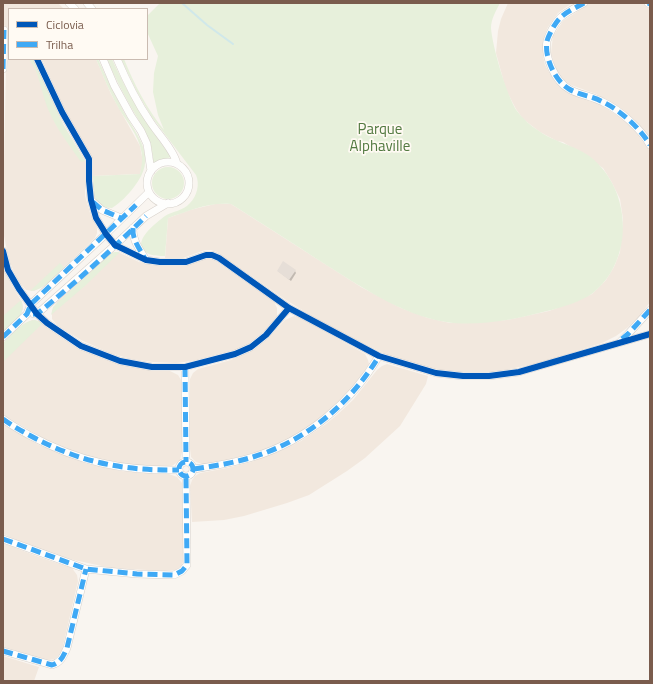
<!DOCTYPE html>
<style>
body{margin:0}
#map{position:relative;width:653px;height:684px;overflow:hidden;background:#f9f5f0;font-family:"Titillium Web",sans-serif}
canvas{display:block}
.frame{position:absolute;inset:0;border:4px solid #7a5c4d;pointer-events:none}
.legend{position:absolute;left:8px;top:8px;width:140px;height:52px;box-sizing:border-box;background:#fffaf3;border:1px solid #cabbb1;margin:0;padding:5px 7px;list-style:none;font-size:12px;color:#7a5c4d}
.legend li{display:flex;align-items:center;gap:8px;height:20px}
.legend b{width:20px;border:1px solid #cabbb1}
</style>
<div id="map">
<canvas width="653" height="684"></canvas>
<div class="frame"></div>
<ul class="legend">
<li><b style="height:5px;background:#0057b8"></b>Ciclovia</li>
<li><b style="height:5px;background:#3fa9f5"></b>Trilha</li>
</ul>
</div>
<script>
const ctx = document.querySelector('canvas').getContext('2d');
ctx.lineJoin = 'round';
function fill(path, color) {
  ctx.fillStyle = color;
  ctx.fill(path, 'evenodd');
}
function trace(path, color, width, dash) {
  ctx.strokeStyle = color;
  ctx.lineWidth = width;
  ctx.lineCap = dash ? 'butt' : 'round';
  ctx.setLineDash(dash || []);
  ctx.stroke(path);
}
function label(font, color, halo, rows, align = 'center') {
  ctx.font = font + ' "Titillium Web",sans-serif';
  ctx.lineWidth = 3.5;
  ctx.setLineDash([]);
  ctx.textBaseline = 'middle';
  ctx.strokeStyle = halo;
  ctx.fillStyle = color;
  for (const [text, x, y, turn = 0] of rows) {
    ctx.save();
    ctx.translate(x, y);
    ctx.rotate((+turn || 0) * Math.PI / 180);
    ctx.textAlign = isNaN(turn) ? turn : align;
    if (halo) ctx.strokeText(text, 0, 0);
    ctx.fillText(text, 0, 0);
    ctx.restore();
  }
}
const residential = new Path2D(`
 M3,3H58L64,9H9V28L3,25Z
 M508,3H572L558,13L548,27L545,34L543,43V56L545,65L549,72L556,83L561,88L601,105L620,117L634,130L650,151V302L639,317L627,328L616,336L602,343L539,363L490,373L450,372L430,368L389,356L353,338L320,321L286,300L217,252L211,250H205L183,258H165L168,218L190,210L215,204H231L361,287L401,308L428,318L450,323L507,320L549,311L583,298L592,294L606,280L614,267L620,252L623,219L620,199L611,181L603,168L563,142L557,141L540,132L523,119L516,109L506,90L496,53L498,31L501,19Z
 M590,3H645L650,8V138L633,118L615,105L596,94L571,85L561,78L556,71L551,53L553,36L563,21Z
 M9,57V59H33L63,124L85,161V196L90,213L97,228V233L95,238L44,286L34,291L26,290L18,281L9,260L4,236L3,215L6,67L7,61Z
 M42,59H96L111,94L140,146L143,162L140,174L93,176L92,158L68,117Z
 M118,252L139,262L160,266H180L204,259H213L274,302L277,308V317L269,327L252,342L239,349L222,355L207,359L176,363L153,362L131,359L110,353L81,340L58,326L52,319V311L57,302L111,253Z
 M3,265L12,286L22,302L23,309L21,314L3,332Z
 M294,316L299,317L365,354L368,360L369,364L360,379L335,407L314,423L290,438L266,449L243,456L214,463L203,464L196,462L191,457L190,449V379L193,373L198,369L231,360L254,349L270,336L285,320Z
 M32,320L38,321L78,347L103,359L136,368L170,371L178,375L181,380L182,385V452L180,460L172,466H153L122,464L95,458L55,445L3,415V343L23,325Z
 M387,364L428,376L426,384L400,426L365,458L347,471L309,495L287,503L244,516L224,520L192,522L190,486L192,480L195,476L200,473L227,468L251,462L280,451L301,441L326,424L338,414L353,400L377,370L382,366Z
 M3,424L39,445L85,463L121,471L169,474L177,477L182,483V488L184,558L182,565L177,570L165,571L111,568L60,557L29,546L3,534Z
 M3,543L39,557L72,568L77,575L78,581L62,650L58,656L55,659L49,660L42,659L3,647Z
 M3,656L39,667L34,681H3Z`);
const green = new Path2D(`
 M160,3H500C496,11 491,19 491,28C492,45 507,97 517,111C523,119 531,126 539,131C560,146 583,145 601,167C632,202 631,263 593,293C582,301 561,308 547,311C518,319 476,327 446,322C403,316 357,284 320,261C291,242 261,223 231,204C209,202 188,211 168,218L165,256C160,256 152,256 147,253C129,243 157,222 165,216C173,211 183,211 190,203C197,196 200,184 196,175L151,116L137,92L122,61L121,59H124C134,84 147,109 164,130L158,115L153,92L154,73L158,56L147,32V16Z
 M29,59H33L35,63L63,124L85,161L81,162C69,145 56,128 48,109C41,93 40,73 29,59Z
 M96,59H98C106,77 115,95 124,112C139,139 158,157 134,187C128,195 120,203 112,208C91,208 94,190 93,176L140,174C142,165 143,158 141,150C138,135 127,122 119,109C110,93 103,76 96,59Z
 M107,59H112C128,95 148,126 171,157L153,163C153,140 143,128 132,109C123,93 114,76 107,59Z
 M152 183a16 16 0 1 1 32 0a16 16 0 1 1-32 0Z
 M115,252H120L86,285L51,315L53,307L55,305L106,258L111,253Z
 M60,263L64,267C55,276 43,291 30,291Z
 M21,300C28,314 12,324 3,332V316Z
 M35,320L43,323L3,362V343C12,335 23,320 35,320Z`);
const shadow = new Path2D(`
 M278,271H295L296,273L291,281Z`);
const stream = new Path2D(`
 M182,3L207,25L233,44`);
const building = new Path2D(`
 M283,261L296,270L289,280L277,271Z`);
const street = new Path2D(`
 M69,3L75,9
 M87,3L92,9
 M584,3C577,7 566,12 560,18C555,23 549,34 547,41C544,57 555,81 569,89C579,95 592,96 603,102C620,110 641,129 650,145
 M648,3L650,4
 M37,59L62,112L89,159V181L91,200L96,218L106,234L115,245L146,260L160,262H186L206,255H212L219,258L289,308L379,356L436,373L463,376H489L519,372L650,334
 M103,59L114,85L131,116L141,131L147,144L151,171
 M117,59C126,80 136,101 149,120C157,133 174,150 177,164
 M3,69L4,30
 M147 183a21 21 0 1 1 42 0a21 21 0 1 1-42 0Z
 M92,201L102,210L121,218
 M133,228C132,240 140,250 146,260
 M3,251L8,270L19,289L37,314L47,323L81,346L120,361L152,367H185L235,354L251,347L266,335L289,308
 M34,314H37L115,245L146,216L168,203
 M3,337L27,314L31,304L106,234L149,192
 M621,341L628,334L650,310
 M185,367L186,462
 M3,419C11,425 20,430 29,435C79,462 122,471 179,470
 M179 469a7 7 0 1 1 14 0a7 7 0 1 1-14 0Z
 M194,469C214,466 234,463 253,457C306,441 351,403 379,356
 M3,539L86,569L137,574L174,575L182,571L187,565L186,477
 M3,651L52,665C61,662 63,657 67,648L86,569`);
const quiet = new Path2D(`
 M584,3C577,7 566,12 560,18C555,23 549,34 547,41C544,57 555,81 569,89C579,95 592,96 603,102C620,110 641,129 650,145
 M648,3L650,4
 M3,69L4,30
 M93,202L102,210L121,218
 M133,228C132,240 140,249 145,259
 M33,314H37C75,283 112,250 146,216
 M3,337L27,314L31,304L136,205
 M622,339L628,334L650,310
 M185,367L186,462
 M3,419C11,425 20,430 29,435C79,462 122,471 179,470
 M179 469a7 7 0 1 1 14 0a7 7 0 1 1-14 0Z
 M194,469C214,466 234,463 253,457C306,441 351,403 379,356
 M3,539L86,569L137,574L174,575L182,571L187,565L186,477
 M3,651L52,665C61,662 63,657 67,648L86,569`);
const cycleway = new Path2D(`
 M37,59L62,112L89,159V181L91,200L96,218L106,234L115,245L146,260L160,262H186L206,255H212L219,258L289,308L379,356L436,373L463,376H489L519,372L650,334
 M3,251L8,270L19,289L37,314L47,323L81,346L120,361L152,367H185L235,354L251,347L266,335L289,308`);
const parkNames = [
 ["Parque",380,130],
 ["Alphaville",380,147]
];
fill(residential, '#f2e8de');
fill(green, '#e7f0db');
fill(shadow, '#0003');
trace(stream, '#d0e8ea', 2);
fill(building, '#e6ded7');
trace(street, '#d7d1cb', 8);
trace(street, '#fefefd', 7);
trace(quiet, '#3fa9f5', 5, [10, 5]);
trace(cycleway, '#0057b8', 6);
label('15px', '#537a41', '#fffaf3', parkNames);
</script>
